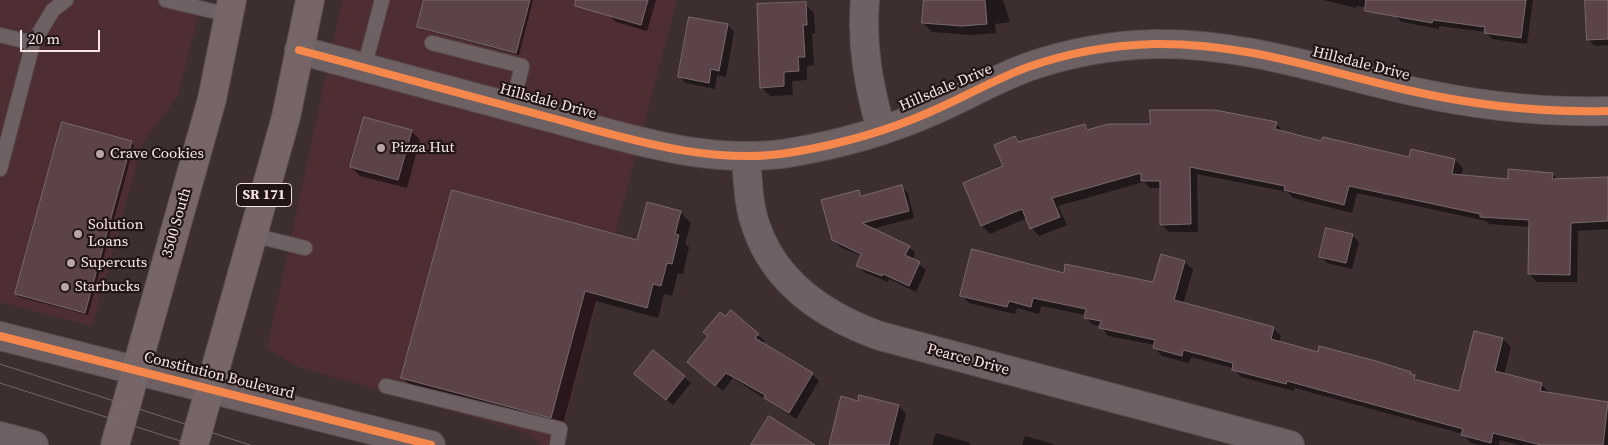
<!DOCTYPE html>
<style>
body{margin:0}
#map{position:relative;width:1608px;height:445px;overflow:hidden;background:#3d2e30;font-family:"Source Serif 4",serif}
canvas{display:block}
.scale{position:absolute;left:20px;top:30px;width:80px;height:22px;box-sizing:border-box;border:2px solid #f8e5e7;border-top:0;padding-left:6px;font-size:15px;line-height:18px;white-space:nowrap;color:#f8e5e7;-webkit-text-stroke:4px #211516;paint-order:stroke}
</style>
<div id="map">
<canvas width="1608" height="445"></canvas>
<div class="scale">20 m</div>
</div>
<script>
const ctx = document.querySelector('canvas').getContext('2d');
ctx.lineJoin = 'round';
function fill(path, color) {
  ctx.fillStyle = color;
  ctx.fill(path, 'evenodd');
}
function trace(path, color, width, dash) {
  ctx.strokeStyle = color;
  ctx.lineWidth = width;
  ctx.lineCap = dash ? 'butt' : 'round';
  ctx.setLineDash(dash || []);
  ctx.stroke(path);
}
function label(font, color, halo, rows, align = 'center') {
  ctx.font = font + ' "Source Serif 4",serif';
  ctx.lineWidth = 4.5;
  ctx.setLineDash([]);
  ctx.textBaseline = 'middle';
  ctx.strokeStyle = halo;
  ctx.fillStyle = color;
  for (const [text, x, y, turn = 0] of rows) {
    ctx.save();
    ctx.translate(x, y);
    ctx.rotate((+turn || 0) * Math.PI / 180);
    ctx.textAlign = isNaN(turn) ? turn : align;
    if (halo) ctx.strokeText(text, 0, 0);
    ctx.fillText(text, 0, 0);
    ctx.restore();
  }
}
const built = new Path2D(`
 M0,0H202L178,96L143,142L92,326L0,302Z
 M342,0H677L559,445H542L530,434L299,367L267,349Z`);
const shadow = new Path2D(`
 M425,0H533L519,55L421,29L418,26Z
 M614,0H656L647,31L616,22L609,15Z
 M925,0H1003L1010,22L995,24L996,33L972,35L932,32L923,23Z
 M1323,0H1533L1527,44L1492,39L1486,32L1439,26V29L1402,22L1395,16L1396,13L1357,6L1356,8Z
 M1587,0H1608V45L1595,46L1588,39Z
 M805,4L814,13L815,33H812L814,65L807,66V80L792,81L793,95L770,96L761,87Z
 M728,25L734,32L726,77L717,75L715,89L686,83L679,77Z
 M1276,123L1284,133L1322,143L1410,159L1455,160L1463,168L1461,176L1509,180L1552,174L1558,180L1608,178V229L1578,231L1577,282H1537L1529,274L1530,227L1489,224L1486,221L1357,193L1352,213L1293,198L1288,192L1197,174L1198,232H1169L1161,224V188H1150L1144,182L1058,206L1067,225L1039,236L1032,228L1027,218L990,234L982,226L964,184L1004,167L1015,137L1020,143L1085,125L1090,131Z
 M411,131L420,140L407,188L360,176L351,167Z
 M131,142L134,146L88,315L19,297L16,293Z
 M901,187L908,193L914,218L871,229L909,247L915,253L913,259L926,270L916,292L889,279L888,282L864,272L858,265L862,256L840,247L833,240L859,191L864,197Z
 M680,212L691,223L685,243L689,247L683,274L678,273L672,296L664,294L658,318L596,301L562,428L413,388L403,378L638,242Z
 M1352,235L1359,242L1352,269L1327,263L1321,256Z
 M1185,262L1193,270L1183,304L1273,328L1281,336L1279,343L1410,373L1420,382L1460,392L1475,332L1503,339L1511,347L1504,374L1541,384L1549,393L1608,403V445H1520L1500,440L1499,445H1479L1471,443L1463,434L1295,388L1294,391L1241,377L1233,368L1191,357L1189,363L1162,356L1155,348V345L1108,336L1101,326L1093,325L1085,317L1086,315L1041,306L1039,314L1017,308L1015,314L969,303L962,295L1064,274L1154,283Z
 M758,335L765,341L762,344L812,374L819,381L796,419L733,378L723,391L695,368Z
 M684,377L691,383L673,405L642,380Z
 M859,402L899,406L906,414L898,445H830Z
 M936,433L968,442L971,445H932Z
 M1025,436L1053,444L1054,445H1022Z`);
const building = new Path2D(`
 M424,0H530L516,53L417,27Z
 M576,0H648L641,25L575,6Z
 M924,0H985L987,24L962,26L922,23Z
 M1366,0H1526L1521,38L1484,33L1485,27L1433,20L1432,23L1365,11Z
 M1585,0H1608V39L1587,40Z
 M806,2L807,25H803L805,57H798L799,71L784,72V86L760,88L757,4Z
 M689,17L728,24L719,71L711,69L709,83L678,77Z
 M1150,110H1215L1277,122L1275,129L1321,141L1323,137L1409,157L1411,149L1455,159L1452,174L1508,179V169L1553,173L1552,179L1608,177V221L1571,223L1570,275L1528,274L1529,220L1480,217V214L1349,186L1344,205L1284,190L1285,186L1190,167L1191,224L1160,225V181H1141V173L1052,198L1060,217L1030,229L1022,209L981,226L963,183L1003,166L994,145L1015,136L1018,142L1085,124L1087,130L1108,124H1150Z
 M364,117L412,130L398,180L350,167Z
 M62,122L132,141L85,313L15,294Z
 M902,185L909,211L862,223L910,246L905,255L920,262L909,286L883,274L882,276L856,266L861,254L832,240L821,200L859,190L861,196Z
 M452,190L637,240L647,202L681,211L675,234L679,235L672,264L667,263L661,286L653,284L647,308L585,291L551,418L401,378Z
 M1326,228L1353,234L1346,263L1319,257Z
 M972,249L1064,273L1065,264L1153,282L1161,254L1185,261L1174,300L1274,327L1271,339L1318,352L1319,346L1376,361L1411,372L1410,374L1415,375L1414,379L1459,391L1474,331L1503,338L1495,371L1542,383L1540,391L1608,402L1603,445H1541L1493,433L1491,443L1461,435L1463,429L1287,381L1286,384L1232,370L1233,363L1183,350L1182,356L1153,348L1155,340L1099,328L1101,321L1084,318L1086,309L1033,298L1031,307L1009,301L1007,307L960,296Z
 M731,310L759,334L755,338L813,373L789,413L764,398L765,395L726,373L715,386L687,362L708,336L703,332L720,312L725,316Z
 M653,350L685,376L666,400L634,374Z
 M859,395L899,405L889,445H829L841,396L858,401Z
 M769,416L815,445H751Z`);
const service = new Path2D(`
 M166,0L229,15
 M0,35L33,43L0,169
 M33,43L53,10L66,0
 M432,43L522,66L512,107
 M364,68L382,0
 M253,235L305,248
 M386,386L560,429L557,445`);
const minor = new Path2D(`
 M865,0C861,46 869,86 881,130
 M299,50C382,72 465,95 548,117C627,138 711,167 794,152C840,144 887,131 930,112C963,98 995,79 1028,67C1068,53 1113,45 1155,44C1245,43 1320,70 1407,90C1473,105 1540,113 1608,111
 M746,157C748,181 748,206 757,229C777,285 827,317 880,336L1290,445`);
const secondary = new Path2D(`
 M0,336L431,445
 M0,436L34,445`);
const primary = new Path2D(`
 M115,445L212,99L232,0
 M194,445L286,117L310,0`);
const tram = new Path2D(`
 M0,364L250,445
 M0,383L193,445`);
const cycleway = new Path2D(`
 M299,50C382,72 465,95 548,117C627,138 711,167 794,152C840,144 887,131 930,112C963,98 995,79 1028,67C1068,53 1113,45 1155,44C1245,43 1320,70 1407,90C1473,105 1540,113 1608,111
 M0,336L431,445`);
const markers = [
 [381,148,5,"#b7a5a7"],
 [100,154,5,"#b7a5a7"],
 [78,234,5,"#b7a5a7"],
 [71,263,5,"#b7a5a7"],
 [65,287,5,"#b7a5a7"]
];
const shields = [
 [264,195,55]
];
const shieldNames = [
 ["SR 171",264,195]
];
const streetNames = [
 ["Hillsdale Drive",1361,64,14],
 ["Hillsdale Drive",946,88,-23],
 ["Hillsdale Drive",548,102,15],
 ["3500 South",177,223,-74],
 ["Pearce Drive",968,360,15],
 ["Constitution Boulevard",219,376,14]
];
const poiNames = [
 ["Pizza Hut",391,148],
 ["Crave Cookies",110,154],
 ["Solution",88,225],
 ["Loans",88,242],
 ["Supercuts",81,263],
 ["Starbucks",75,287]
];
fill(built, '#4e2e33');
fill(shadow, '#0007');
fill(building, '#5b4348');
trace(building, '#786a6c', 1);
trace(service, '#5a4d4f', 16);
trace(minor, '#5a4d4f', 30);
trace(secondary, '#5a4d4f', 30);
trace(primary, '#5a4d4f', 30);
trace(service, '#6e6163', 14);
trace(minor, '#6e6163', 28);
trace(secondary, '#6e6062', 28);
trace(primary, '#766668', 28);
trace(tram, '#726768', 1);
trace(cycleway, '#f5874c', 8);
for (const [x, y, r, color] of markers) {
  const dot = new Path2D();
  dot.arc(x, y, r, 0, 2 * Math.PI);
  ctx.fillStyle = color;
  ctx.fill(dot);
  trace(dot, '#211516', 2);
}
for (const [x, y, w] of shields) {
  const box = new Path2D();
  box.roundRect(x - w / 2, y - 11.5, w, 23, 4);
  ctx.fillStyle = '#211516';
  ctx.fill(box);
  trace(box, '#f8e5e7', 1);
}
label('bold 14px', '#f8e5e7', null, shieldNames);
label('15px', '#f8e5e7', '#211516', streetNames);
label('15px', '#f8e5e7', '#211516', poiNames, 'left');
</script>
